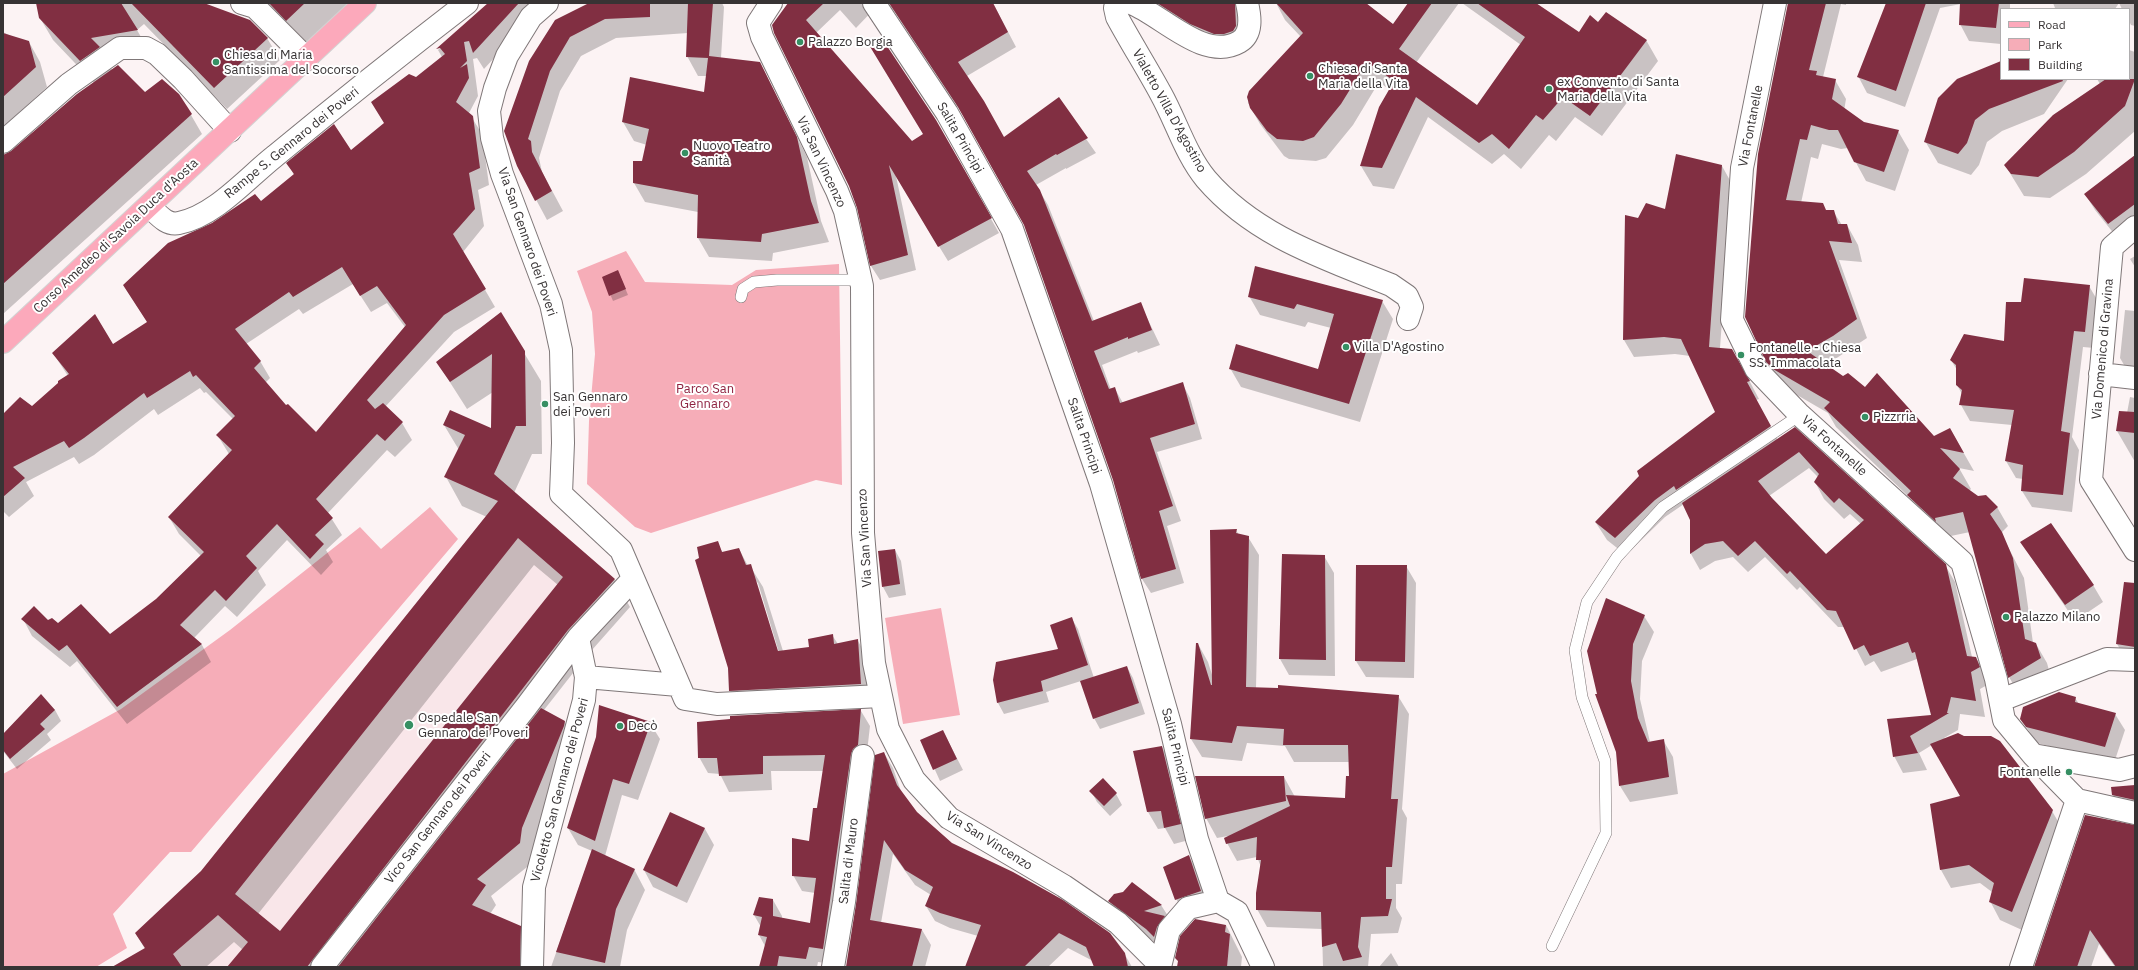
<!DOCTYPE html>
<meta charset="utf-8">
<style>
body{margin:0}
#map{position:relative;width:2138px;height:970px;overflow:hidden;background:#fcf3f4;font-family:"IBM Plex Sans",sans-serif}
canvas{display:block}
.frame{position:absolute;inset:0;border:4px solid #373334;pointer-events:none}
.legend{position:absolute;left:2000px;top:8px;width:130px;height:72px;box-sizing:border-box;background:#fff;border:1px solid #afadae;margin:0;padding:5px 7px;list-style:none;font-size:12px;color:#373334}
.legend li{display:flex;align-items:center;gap:8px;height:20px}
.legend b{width:20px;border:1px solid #afadae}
</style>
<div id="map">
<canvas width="2138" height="970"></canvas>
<div class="frame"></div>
<ul class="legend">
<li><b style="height:5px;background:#fca9bb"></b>Road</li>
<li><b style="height:11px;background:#f6adb8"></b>Park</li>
<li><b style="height:11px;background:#812f42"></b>Building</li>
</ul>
</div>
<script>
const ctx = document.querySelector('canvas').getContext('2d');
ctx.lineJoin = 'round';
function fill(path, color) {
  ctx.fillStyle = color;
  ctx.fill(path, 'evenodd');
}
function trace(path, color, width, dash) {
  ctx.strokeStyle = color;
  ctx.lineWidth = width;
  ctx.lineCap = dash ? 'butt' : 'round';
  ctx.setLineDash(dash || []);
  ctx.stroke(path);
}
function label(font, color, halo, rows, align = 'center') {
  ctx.font = font + ' "IBM Plex Sans",sans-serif';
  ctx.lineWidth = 4;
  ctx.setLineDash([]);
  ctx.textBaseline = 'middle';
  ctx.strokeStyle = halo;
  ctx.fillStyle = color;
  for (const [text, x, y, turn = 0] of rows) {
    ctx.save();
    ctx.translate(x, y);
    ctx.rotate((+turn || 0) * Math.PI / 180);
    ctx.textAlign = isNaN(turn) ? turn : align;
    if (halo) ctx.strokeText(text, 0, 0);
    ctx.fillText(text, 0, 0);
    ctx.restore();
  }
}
const built = new Path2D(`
 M509,488L615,579L307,967H112L145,948L135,933L201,871Z`);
const green = new Path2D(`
 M626,251L645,282L732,285L756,270L839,264L842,485L816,480L651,533L635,527L587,484L589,421L595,354L592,312L577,271Z
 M430,507L458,539L191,852H170L113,914L127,948L96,967H3V774L121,709L230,630L360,527L381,549Z
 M941,608L960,715L903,724L885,618Z`);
const shadow = new Path2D(`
 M37,3H201L267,38L280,60L227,109L144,24L137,30L149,51L106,59L112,70L145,93L191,115L202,134L3,314V156L12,152L94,83L53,40L40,18Z
 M262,3H356L305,51Z
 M489,3H538L541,7L484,69L477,58L473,59L478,96L469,113L482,134L489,185L478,190L484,226L463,252L495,307L454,332L385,407L402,423L412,440L395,457L387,450L328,513L342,535L326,550L333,562L321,575L287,540L258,571L266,585L237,617L225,606L194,638L202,645L211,662L127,724L77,661L70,667L32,636L23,619L48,621L110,635L156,600L201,556L179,534L169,517L229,454L218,436L233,419L206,392L204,393L200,388L158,415L154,409L94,455L79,464L74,457L26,482L34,496L9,517L3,511V415L32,407L68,376L53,353L113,346L148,323L124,286L261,202L294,175L288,163L351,151L385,123L417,78L442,57L438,50ZM353,284L371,312L387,303L405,327L316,434L286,406L265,383L270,378L260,361L246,344L299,309L303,314Z
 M591,3H722L724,7L721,58L760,63L807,157L821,221L829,242L773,253L772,261L709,257L698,238V212L645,202L634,183L643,162L647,145L634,141L623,122L705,93L707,76H698L687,56L688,33L616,38L581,56L560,91L539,158L542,172L563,211L547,220L518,166L505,131Z
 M789,3H880L856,28L840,10L816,33L912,143L924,134L935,120L999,233L948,261L896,176L916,270L880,280L871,266L858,208L850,186L773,25Z
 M884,3H993L1016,47L967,76L1004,138L1058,99L1096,153L1066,169V168L1036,185L1048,205L1094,321L1140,303L1160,345L1138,353L1137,351L1102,365L1111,390L1115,389L1123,403L1182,383L1190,398L1202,439L1157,452L1181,521L1167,526L1184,583L1151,593L1142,579L1114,480L1024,223L965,118L894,11Z
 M1151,3H1243L1244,33L1222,47Z
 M1276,3H1364L1393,26L1409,3H1459L1416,63L1477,106L1521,45L1462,3H1534L1579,34L1598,23L1646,40L1658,61L1602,136L1575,117L1556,141L1549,135L1521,169L1504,154L1492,164L1428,117L1394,189L1373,186L1361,166L1390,90L1379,82L1353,125L1326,158L1316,161L1289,159L1284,156L1260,124L1248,103L1250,92L1301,37L1285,20Z
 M1789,3H1846V5L1841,4L1823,77L1835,80L1846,99L1844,111L1864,123L1898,131L1909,150L1895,191L1866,181L1848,148L1841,149L1822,144L1818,159L1811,157L1801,203L1826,211H1833L1842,225H1847L1858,245L1862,262L1839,260L1867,338L1826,365L1843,377L1865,388L1934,438L1950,429L1974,471L1959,468L1971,489L1969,491L1997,507L2008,526L2001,533L2024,578L2033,643L2036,644L2047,663L2051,678L2020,696L2009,677L1970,532L1946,537L1919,514L1909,497L1836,427L1828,413L1785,388L1779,381L1767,361Z
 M1887,3H2010V9H2001V44L1969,41L1960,24L1961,4L1940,8L1905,107L1867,93L1858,76Z
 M2053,3H2135V26L2131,25L2129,21V9H2122L2119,3L2115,9H2063L2055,8Z
 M3,32L13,37L29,42L40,62L47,87L3,127Z
 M2129,50L2135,52V131L2086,174L2050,198L2024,196L2005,165L2100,84L2097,79H2129Z
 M2001,67V79H2068L2044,114L2002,131L1987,142L1979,165L1971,175L1938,163L1925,141Z
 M2135,156V228L2119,240L2095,210L2085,194Z
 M1722,166L1732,184L1720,348L1742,367L1759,399L1756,400L1778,440L1795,428L1945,565L1955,582L1972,657L1976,658L1986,674L1989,684L1980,689L1985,717L1960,714L1958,730L1944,738L2052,811L2063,830L2022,930L2000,920L1990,901L1992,892L1980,883L1951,888L1941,870L1962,797L1932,745L1919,753L1927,770L1903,773L1894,756L1888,720L1932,716L1917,659L1881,672L1874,661L1865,666L1845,627H1838L1800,587L1797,590L1765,557L1748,572L1733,557L1715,561L1700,570L1691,554V520L1684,504L1665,517L1626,555L1607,540L1596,523L1716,412L1690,356L1675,354L1634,357L1624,340L1638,219L1666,210ZM1809,468L1818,477L1815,482L1824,499L1844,519L1850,514L1861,524L1826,556L1769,496Z
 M2135,256V267L2130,259Z
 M618,271L628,295L613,301L603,277Z
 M2089,286L2099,303L2094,348L2083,347L2072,437L2079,450L2072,512L2032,507L2022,491L2023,479L2016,478L2006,461L2012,425L1970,421L1961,405L1962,394L1957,385V370L1951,360L2005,342L2022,303Z
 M1249,296L1382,301L1393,319L1360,422L1241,387L1230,368L1318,371L1331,328L1308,322L1305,327L1260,315Z
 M2125,310L2135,311V378L2131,377L2120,358Z
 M500,313L541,381L542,454H532L514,493L614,579L630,607L584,659L544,710L565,722L576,742L533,849L532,863L491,896L496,905L490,914L520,927L532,947L531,967H228L243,950L234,942L206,967H114L145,949L136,934L202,872L487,517L462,506L446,477L459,450L444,425L492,430L493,392L467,409L437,362ZM534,565L558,585L281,933L258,914Z
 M2130,397L2135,398V462L2117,431L2120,412L2127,413Z
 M1236,530L1239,535L1248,537L1259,555L1256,688L1398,696L1409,714L1402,809L1407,818L1402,884H1396V908L1402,918L1398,933L1371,934L1368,967H1323L1322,929L1267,927L1257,909L1261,867L1257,857L1237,861L1227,843L1228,836L1217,838L1206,818L1284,777L1295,797L1346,799L1350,777V762H1294L1285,746L1247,743L1242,761L1202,757L1191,739L1198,644L1208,662L1213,678Z
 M2021,542L2093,585L2103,602L2075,621Z
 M717,543L723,553L739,549L748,566H750L763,587L783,651L811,648L832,635L838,644L858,641L870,662L873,706L742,712L730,691L729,668L700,558ZM755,580L758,583L780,656H778Z
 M895,550L901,561L906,595L889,598L883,587Z
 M1324,556L1334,573L1335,676L1289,675L1280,659Z
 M1406,566L1416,583L1414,678L1366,677L1356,661Z
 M2135,584V662L2127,661L2117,644Z
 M1644,616L1654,632L1642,661L1640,699L1650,742L1663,740L1673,757L1678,794L1630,802L1620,786L1617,751L1598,695Z
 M1072,619L1078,629L1094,678L1127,667L1133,678L1145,714L1100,729L1094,718L1081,681L1046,692L1049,702L1004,714L998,703L994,680L1060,649Z
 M41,696L55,710L61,721L47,734L51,740L17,769L3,751V735Z
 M2075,698L2079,704L2115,714L2125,730L2114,763L2037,743L2021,719Z
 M861,711L870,726L866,761L832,964L818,962L817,967H760L765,946L759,935L761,927L754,915L773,900L782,916V919L810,925L815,893L802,891L793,875L810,842L824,771H771L772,790L729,792L720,774L708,773L699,757Z
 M650,723L660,739L638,800L622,795L605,856L634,869L645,890L627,930L620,967H551L592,851L578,845L568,828Z
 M943,731L963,770L940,781L922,741Z
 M1162,747L1171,763L1189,840L1174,844L1165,828L1158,829L1148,812L1134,752Z
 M884,753L893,768L902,794L916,812L952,844L1124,953L1132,967H1095L1093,961L1068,948L1048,967H966L978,936L950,928L935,921L926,906L931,895L915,885L893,854L881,923L922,930L931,945L925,967H847Z
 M2135,786V814L2122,811L2113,795Z
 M1091,791L1116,794L1122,805L1110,816L1097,802Z
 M671,813L705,829L714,845L687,903L653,887L644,870Z
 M2135,825V967H2115L2099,944L2091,967H2035Z
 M1189,856L1195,867L1207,902L1183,910L1176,899Z
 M1132,883L1161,905L1168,916L1165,917L1170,926L1161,947L1116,912L1110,901L1124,893Z
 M1226,925L1242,957L1241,967H1178L1179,962L1176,958Z
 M1391,953L1399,967H1379Z`);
const building = new Path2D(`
 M36,3H121L138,30L91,38L100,47L80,61L39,18Z
 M131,3H204L250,20L268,38L214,88Z
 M269,3H305L286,21Z
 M488,3H519L473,53L469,41L464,42L467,61L460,68L467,64L469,78L456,102L473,116L480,168L469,173L475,209L453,234L486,289L444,315L367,400L375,409L383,403L403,422L385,441L377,434L316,499L333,518L315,535L324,544L310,559L277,524L246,556L257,568L226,601L215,590L180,625L202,644L117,707L67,645L59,651L21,619L34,606L48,620L52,618L58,623L81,604L110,634L156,599L204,552L168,517L232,450L216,435L235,416L196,375L193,377L190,371L147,398L144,393L84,438L69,448L64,441L13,467L25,478L3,497V414L20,397L32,406L58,383V381L69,374L52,353L95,314L113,344L147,322L123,285L168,243L212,223L255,194L261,201L294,174L286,163L334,124L351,150L384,123L371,102L409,74L416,77L445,54L440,48L436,49ZM342,267L360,296L377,286L406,325L316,432L288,404L286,405L254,368L261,361L235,329L289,292L293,297Z
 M589,3H650V17L605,19L570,37L550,71L528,139L531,141L532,152L552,191L535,201L517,166L504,131L529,61L555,20Z
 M688,3H713L709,56L760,62L797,137L811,201L819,223L762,234L761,242L697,238L698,195L633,183V161H642L649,129L622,122L630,77L704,92L708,58L686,57Z
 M788,3H824L806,20L912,141L923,134L869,45L881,37L936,120L992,218L938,247L889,165L908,255L870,266L857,208L849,186L774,33L772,25Z
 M889,3H993L1008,32L958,62L984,101L1004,137L1059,97L1088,138L1057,155L1056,154L1027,171L1040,190L1092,321L1141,302L1152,330L1128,339V337L1094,351L1109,389L1115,387L1120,403L1183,382L1195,424L1150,438L1173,506L1159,511L1176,569L1141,579L1113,480L1024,225L958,107Z
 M1157,3H1235L1236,26L1233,31L1224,34H1214L1190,24Z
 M1276,3H1366L1393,24L1408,3H1432L1399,49L1477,105L1525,37L1477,3H1536L1579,32L1590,15L1598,22L1606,12L1647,40L1590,116L1563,97L1543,120L1536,115L1509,149L1492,134L1479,143L1416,97L1382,168L1360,166L1379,107L1394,81L1367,62L1341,104L1314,137L1303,141L1277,139L1267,131L1250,108L1247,97L1249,91L1303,33Z
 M1788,3H1826L1809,70L1817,71L1816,75L1836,79L1832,99L1864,122L1899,130L1884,172L1854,162L1838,130H1829L1811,125L1807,140L1800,139L1786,200L1823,203L1826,210H1834L1838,224H1847L1852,243L1829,241L1857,319L1833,336L1807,351L1843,376L1848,373L1865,387L1877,373L1934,436L1950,428L1964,453L1940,448L1960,469L1953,478L1978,496L1986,495L1998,507L1990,514L2002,532L2013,558L2025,639L2036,643L2041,658L2008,678L1963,512L1935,518L1936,522L1907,495L1911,491L1824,408L1830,402L1773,369L1766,362L1745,317L1758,154Z
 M1886,3H1926L1896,91L1857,77Z
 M1960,3H1999L1996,28L1959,25Z
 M3,33L29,41L36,67L3,97Z
 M2001,61V79H2062L2063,81L1989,109L1975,120L1967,143L1958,154L1924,142L1938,98L1957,79Z
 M118,65L145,92L162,79L179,94L192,114L3,284V155L11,151L77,94Z
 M2106,79H2135L2125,106L2074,152L2038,177L2011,174L2004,165L2053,115Z
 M1676,154L1722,165L1709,347L1732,349L1750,381L1747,382L1771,426L1676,490L1674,486L1655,500L1615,538L1595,522L1639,476L1637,471L1715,412L1681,339L1664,337L1623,340L1625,215L1638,218L1646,203L1665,209Z
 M2135,155V204L2108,224L2084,194Z
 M1255,266L1383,300L1349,404L1229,369L1236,344L1318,369L1334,314L1297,304L1294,309L1248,297Z
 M618,270L626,289L609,296L602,277Z
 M2024,278L2090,285L2085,332L2074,331L2061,431L2070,433L2063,495L2021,491L2023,465L2005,461L2014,410L1959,405L1962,390L1956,385V365L1950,360L1964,334L2004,341L2006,302H2021Z
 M501,312L525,351L526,426H516L494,474L615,579L568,630L307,967H227L248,942L218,915L173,954L182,967H112L145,948L135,933L201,871L498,501L444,477L465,435L443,425L450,410L491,428L492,354L450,382L436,362ZM518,538L563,577L280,931L235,894Z
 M2119,411L2135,412V433L2116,431Z
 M1795,427L1946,564L1967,656L1976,657L1980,667L1971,672L1976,701L1951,697L1947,713H1949L1910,736L1918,753L1893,757L1887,719L1931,715L1915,652L1912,653L1908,642L1870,656L1864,645L1854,650L1836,611L1827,610L1790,571L1787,574L1755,541L1738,556L1723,541L1705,544L1690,554V520L1682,503ZM1799,452L1819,474L1814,482L1834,503L1839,498L1864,520L1826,554L1772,498L1758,481Z
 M2051,523L2094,585L2065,605L2020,542Z
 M1237,529L1236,533L1249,536L1246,687L1278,688V685L1399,695L1391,799H1398L1392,867H1386V899H1392L1388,916L1361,917L1358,947L1362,957L1343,961L1336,943L1322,947L1321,912L1256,910V893L1261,860H1256L1257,837L1226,844L1224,838L1290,806L1286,795L1345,798L1346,776H1349L1348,745H1283L1284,729L1237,726L1232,743L1190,739L1196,643H1198L1211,685H1212L1210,530Z
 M718,541L722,552L739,548L746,565L751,564L778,651L809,647L808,639L833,634L834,644L858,639L861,684L729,691L728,668L695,560L699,558L697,547Z
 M895,549L900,584L882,587L878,551Z
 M1282,554L1325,555L1326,660L1279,659Z
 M1356,565H1407L1405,662L1355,661Z
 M2124,582L2135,583V647L2116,644Z
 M1606,598L1645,615L1633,644L1631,681L1638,718L1648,742L1664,739L1669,777L1619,786L1616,752L1595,694H1597L1587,651Z
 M1072,617L1088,665L1041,681L1043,691L997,703L993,680L996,662L1058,649L1050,625Z
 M1127,666L1139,703L1093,719L1080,681Z
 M2059,692L2076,697L2075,702L2116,713L2105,747L2026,727L2020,719L2023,707Z
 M41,694L55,710L40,724L45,729L10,759L3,750V734Z
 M599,705L651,722L629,784L613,779L595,841L567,828L596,737Z
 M541,708L565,721L564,726L522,828L520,843L477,879L486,885L472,905L521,926L520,967H338Z
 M861,709L858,745L853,749L851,754L823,949L809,947L806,959L779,956L777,967H759L767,937L758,935L762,917L753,915L759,897L773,899V916L810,923L816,878L792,876V838L809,841L813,808H817L825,755L763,756V774L719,776L717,758H698L697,722L730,719V716Z
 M943,730L957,759L933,770L920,740Z
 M1958,733L1964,736H1991L2000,741L2053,810L2012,912L1989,902L1994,883L1969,865L1940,870L1930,804L1960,796L1930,744Z
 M1162,746L1181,824L1164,828L1161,811L1147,812L1133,751Z
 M884,752L897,785L917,812L952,843L1013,872L1063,900L1110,933L1125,953L1128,967H1094L1086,947L1059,933L1024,967H965L981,925L940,913L925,906L933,887L905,870L884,840L870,920L922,929L912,967H846L856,904L875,755Z
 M1195,776H1284L1286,801L1205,819Z
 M1103,778L1117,793L1104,806L1089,791Z
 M2135,785V800L2112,795L2111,787Z
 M670,812L705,828L677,887L643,870Z
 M2085,815L2135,825V967H2116L2090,930L2077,967H2034Z
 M592,849L635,869L616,909L605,963L556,952Z
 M1189,855L1201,891L1175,900L1163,867Z
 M1132,882L1162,905L1144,911L1165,916L1157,927L1154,937L1146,929L1108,901L1114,894L1123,892Z
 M1195,919L1226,925L1225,932L1230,934L1227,967H1177L1178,961L1175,958L1180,936Z`);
const lane = new Path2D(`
 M741,297L743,289L754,282L777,280H860
 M1552,946L1606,833L1605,761L1582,697L1575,650L1587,602L1617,557L1663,507L1800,415`);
const street = new Path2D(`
 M242,3L255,7L307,59
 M547,3L531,17L507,56L495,88L489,111L492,138L502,174L551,304L561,350L563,443L561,494L621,550L685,699L717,704L881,696
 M771,3L758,23L762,37L837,191L845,211L862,286L863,533L874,663L888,729L914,780L949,818L1064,886L1118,923L1160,965
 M874,3L947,113L1012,229L1101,484L1170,724L1197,839L1218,901
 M1118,3L1115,8L1117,17C1131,43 1147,68 1161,94C1176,121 1186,155 1206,179C1255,236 1324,258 1391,285L1407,296L1412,307L1408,319
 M1131,3C1162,15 1204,62 1239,42C1253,34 1250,16 1247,3
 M1775,3L1742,168L1732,320L1756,369L1800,415L1962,562L1996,679L2004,720L2033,755L2077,800L2135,813
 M3,142L69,84L120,48H146L157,54L183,79L230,131
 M149,206C158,214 166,226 179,223C215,216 247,178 275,156C338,104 402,53 467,3
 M2135,227L2112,247L2091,480L2135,550
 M2100,374L2135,378
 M586,677L678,685
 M2001,700L2107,659L2135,660
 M2033,755L2119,770L2135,766
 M1218,901L1237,912L1263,967
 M322,967L526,707L578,638L633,579
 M532,967L534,887L584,700L586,677L578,638
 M833,967L844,902L863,756
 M1160,967L1169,930L1188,908L1218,901
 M2021,967L2077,800`);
const primary = new Path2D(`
 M3,342L365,3`);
const markers = [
 [800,42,4,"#368f63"],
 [216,62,4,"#368f63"],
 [1310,76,4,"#368f63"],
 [1549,89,4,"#368f63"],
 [685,153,4,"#368f63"],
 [1346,347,4,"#368f63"],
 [1741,355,4,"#368f63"],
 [545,404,4,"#368f63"],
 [1865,417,4,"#368f63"],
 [2006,617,4,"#368f63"],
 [409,725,5,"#368f63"],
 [620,726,4,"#368f63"],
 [2069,772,4,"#368f63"]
];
const poiNames = [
 ["Palazzo Borgia",808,42],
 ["Chiesa di Maria",224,55],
 ["Santissima del Socorso",224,70],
 ["Chiesa di Santa",1318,69],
 ["Maria della Vita",1318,84],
 ["ex Convento di Santa",1557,82],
 ["Maria della Vita",1557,97],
 ["Nuovo Teatro",693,146],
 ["Sanità",693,161],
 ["Villa D'Agostino",1354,347],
 ["Fontanelle - Chiesa",1749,348],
 ["SS. Immacolata",1749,363],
 ["San Gennaro",553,397],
 ["dei Poveri",553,412],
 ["Pizzrria",1873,417],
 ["Palazzo Milano",2014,617],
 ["Ospedale San",418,718],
 ["Gennaro dei Poveri",418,733],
 ["Decò",628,726],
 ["Fontanelle",2061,772,"right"]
];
const streetNames = [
 ["Vialetto Villa D'Agostino",1169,111,61],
 ["Via Fontanelle",1751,126,-79],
 ["Salita Principi",960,138,60],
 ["Rampe S. Gennaro dei Poveri",292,143,-39],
 ["Via San Vincenzo",821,162,65],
 ["Corso Amedeo di Savoia Duca d'Aosta",116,236,-43],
 ["Via San Gennaro dei Poveri",527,242,71],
 ["Via Domenico di Gravina",2103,349,-85],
 ["Salita Principi",1084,436,71],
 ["Via Fontanelle",1834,446,42],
 ["Via San Vincenzo",865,538,-93],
 ["Salita Principi",1175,747,76],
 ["Vicoletto San Gennaro dei Poveri",560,790,-75],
 ["Vico San Gennaro dei Poveri",438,818,-52],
 ["Via San Vincenzo",989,841,32],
 ["Salita di Mauro",849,861,-83]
];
const parkNames = [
 ["Parco San",705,389],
 ["Gennaro",705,404]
];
fill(built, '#f9e6e9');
fill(green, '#f6adb8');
fill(shadow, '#0003');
fill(building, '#812f42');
trace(lane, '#7f7778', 12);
trace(street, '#7f7778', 24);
trace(primary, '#d3d2d2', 24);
trace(lane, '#fff', 11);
trace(street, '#fff', 22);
trace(primary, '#fca9bb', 22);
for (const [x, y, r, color] of markers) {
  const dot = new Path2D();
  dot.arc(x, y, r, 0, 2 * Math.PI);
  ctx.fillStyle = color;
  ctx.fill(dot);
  trace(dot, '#fff', 1.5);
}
label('13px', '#373334', '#fff', poiNames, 'left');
label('13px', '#373334', '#fff', streetNames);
label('13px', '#8f2442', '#fff', parkNames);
</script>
